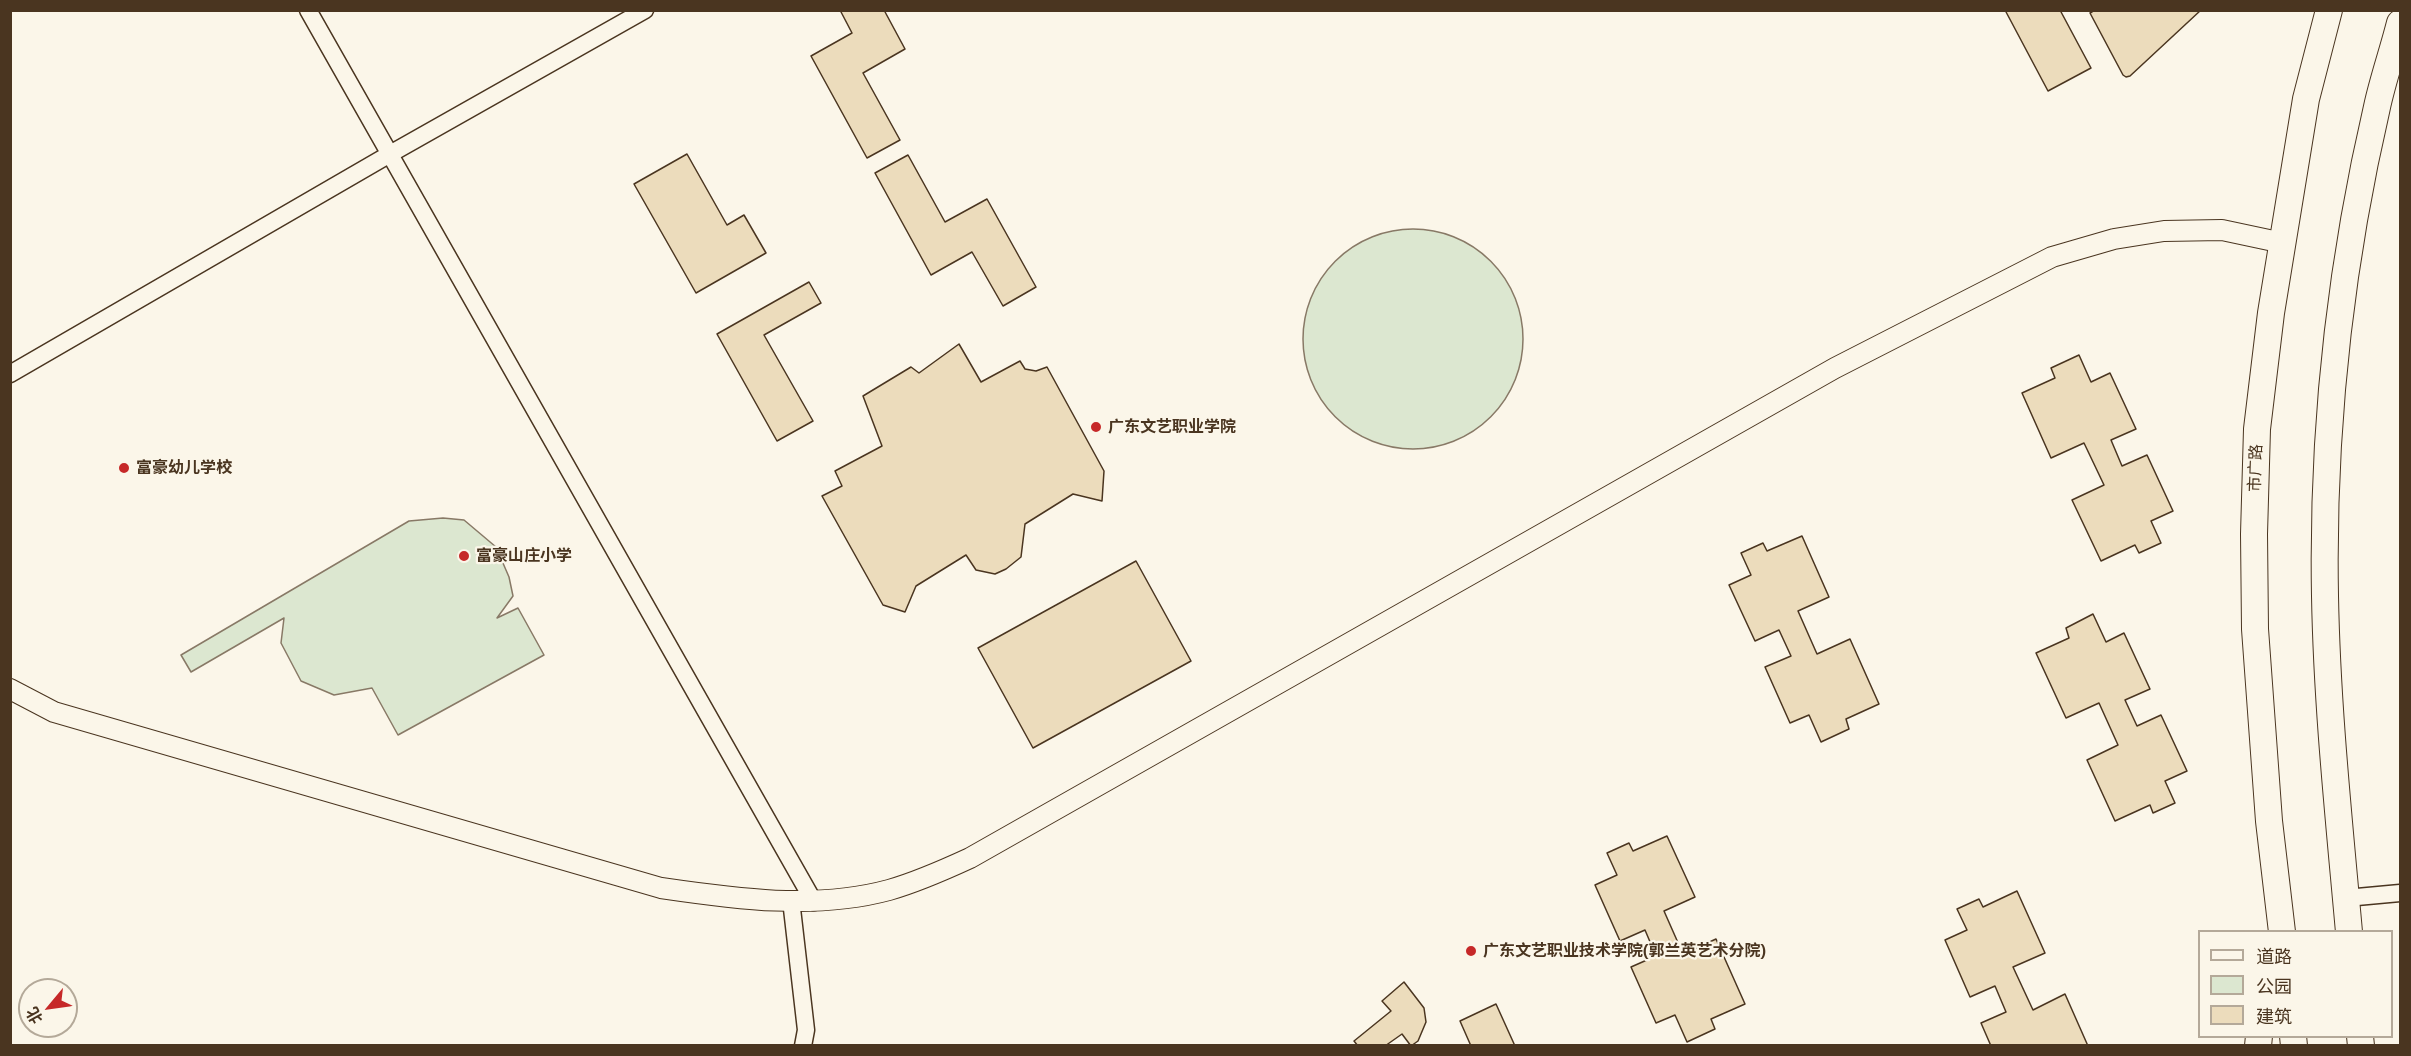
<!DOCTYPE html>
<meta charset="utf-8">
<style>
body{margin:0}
#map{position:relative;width:2411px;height:1056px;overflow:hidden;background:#fbf6e9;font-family:"IBM Plex Sans","Noto Sans SC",sans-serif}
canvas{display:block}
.frame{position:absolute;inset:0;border:12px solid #4a3520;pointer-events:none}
.legend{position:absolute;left:2198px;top:930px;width:195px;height:108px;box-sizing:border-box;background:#fbf6e9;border:2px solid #b4a999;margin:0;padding:8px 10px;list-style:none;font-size:18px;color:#4a3520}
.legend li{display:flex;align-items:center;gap:12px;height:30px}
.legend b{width:30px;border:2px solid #b4a999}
.north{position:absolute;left:18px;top:978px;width:60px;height:60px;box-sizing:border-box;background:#fbf6e9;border:2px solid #b4a999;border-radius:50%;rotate:241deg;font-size:16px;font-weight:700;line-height:24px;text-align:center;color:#4a3520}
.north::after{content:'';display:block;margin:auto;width:21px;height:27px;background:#c62828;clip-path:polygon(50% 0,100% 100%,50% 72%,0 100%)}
</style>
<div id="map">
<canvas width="2411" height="1056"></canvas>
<div class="frame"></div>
<ul class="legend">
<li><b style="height:8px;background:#fbf6e9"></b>道路</li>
<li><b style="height:16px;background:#dce7d0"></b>公园</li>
<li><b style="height:16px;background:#ecdcbc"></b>建筑</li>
</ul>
<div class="north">北</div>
</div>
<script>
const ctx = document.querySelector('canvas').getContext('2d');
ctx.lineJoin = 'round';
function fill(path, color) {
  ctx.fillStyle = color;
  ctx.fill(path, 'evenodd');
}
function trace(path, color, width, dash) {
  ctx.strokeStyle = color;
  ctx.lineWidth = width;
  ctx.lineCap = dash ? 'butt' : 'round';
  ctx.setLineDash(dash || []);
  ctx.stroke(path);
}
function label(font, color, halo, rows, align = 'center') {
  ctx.font = font + ' "IBM Plex Sans","Noto Sans SC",sans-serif';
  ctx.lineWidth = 4.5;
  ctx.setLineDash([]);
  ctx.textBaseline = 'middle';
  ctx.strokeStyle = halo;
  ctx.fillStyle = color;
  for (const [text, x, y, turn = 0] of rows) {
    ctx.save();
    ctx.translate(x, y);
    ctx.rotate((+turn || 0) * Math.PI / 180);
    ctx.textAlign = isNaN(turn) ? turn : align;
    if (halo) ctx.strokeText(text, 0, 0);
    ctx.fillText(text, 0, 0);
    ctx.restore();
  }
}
const green = new Path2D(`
 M1303 339a110 110 0 1 1 220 0a110 110 0 1 1-220 0Z
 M443,518L464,520L496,547L509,577L513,596L497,618L518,608L544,655L398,735L372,688L334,695L301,681L281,643L284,618L191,672L181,655L409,521Z`);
const building = new Path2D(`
 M840,10H884L905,49L863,73L900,140L867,158L811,56L852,33Z
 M2005,10H2060L2091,68L2048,91Z
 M2095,10H2201L2130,76L2126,77L2123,75L2090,13Z
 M687,154L727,225L744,215L766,253L696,293L634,184Z
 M908,155L945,222L987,199L1036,287L1003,306L972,252L931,275L875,173Z
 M809,282L821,303L764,335L813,421L777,441L717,334Z
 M959,344L981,382L1020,361L1025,369L1036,371L1047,367L1104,471L1102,501L1073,494L1025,524L1021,557L1006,569L995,574L976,570L966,555L916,586L905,612L883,605L822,496L842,486L835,471L882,446L863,396L911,367L919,373Z
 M2079,355L2091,382L2110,373L2136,429L2111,440L2122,466L2147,455L2173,511L2151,521L2161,543L2139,553L2135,545L2101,561L2072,500L2104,485L2084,443L2051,458L2022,393L2055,378L2051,368Z
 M1802,536L1829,597L1798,611L1817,654L1850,639L1879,704L1846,719L1849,729L1821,742L1809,715L1790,723L1765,667L1791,656L1779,630L1755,641L1729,585L1751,575L1741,553L1763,543L1767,551Z
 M1136,561L1191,661L1033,748L978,648Z
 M2093,614L2106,642L2124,633L2150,689L2125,700L2137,726L2161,715L2187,771L2165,781L2175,803L2153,813L2150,805L2115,821L2087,760L2118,745L2099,703L2066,718L2036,653L2069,638L2066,628Z
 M1667,836L1695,897L1664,911L1683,954L1716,939L1745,1004L1711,1019L1715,1029L1687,1042L1675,1015L1656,1023L1631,967L1656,956L1645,930L1620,941L1595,885L1617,875L1607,853L1629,843L1633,851Z
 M2017,891L2045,953L2013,967L2033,1010L2065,994L2088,1046H1991L1981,1023L2006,1012L1995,986L1970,997L1945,940L1967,930L1957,909L1979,899L1983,907Z
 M1404,982L1424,1008L1426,1022L1418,1041L1411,1046L1402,1034L1385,1046H1358L1354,1041L1391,1011L1382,1001Z
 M1496,1004L1515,1046H1471L1460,1021Z`);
const minor = new Path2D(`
 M308,10L814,902
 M10,374L390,154L645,10
 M2346,898L2400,893
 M791,900L806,1030L803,1046`);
const tertiary = new Path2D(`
 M10,689L54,712L661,888C736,899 815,910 889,890C917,882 944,870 970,858L1835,368L2052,257L2114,239L2164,231L2222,230L2283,243`);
const primary = new Path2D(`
 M2282,932L2269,821L2255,629L2254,534L2257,429L2271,313L2306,99L2329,10
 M2349,932C2339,820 2327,708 2325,596C2322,433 2340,266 2377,107C2383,79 2393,51 2400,23
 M2293,1036L2294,1046
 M2360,1036L2361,1046
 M2258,1046L2259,1036`);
const markers = [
 [1096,427,6,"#c62828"],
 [124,468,6,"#c62828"],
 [464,556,6,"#c62828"],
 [1471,951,6,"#c62828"]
];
const poiNames = [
 ["广东文艺职业学院",1108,427],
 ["富豪幼儿学校",136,468],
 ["富豪山庄小学",476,556],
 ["广东文艺职业技术学院(郭兰英艺术分院)",1483,951]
];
const streetNames = [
 ["市广路",2256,468,-88]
];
fill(green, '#dce7d0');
trace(green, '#887966', 1.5);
fill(building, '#ecdcbc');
trace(building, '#4a3520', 1.5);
trace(minor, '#4a3520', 19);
trace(tertiary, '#4a3520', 22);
trace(primary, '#4a3520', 28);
trace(minor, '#fbf6e9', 16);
trace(tertiary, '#fbf6e9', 20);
trace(primary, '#fbf6e9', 26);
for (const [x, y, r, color] of markers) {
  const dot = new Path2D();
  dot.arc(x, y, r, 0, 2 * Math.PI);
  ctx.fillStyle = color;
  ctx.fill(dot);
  trace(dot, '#fbf6e9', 2);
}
label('bold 16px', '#4a3520', '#fbf6e9', poiNames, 'left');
label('16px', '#4a3520', '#fbf6e9', streetNames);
</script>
